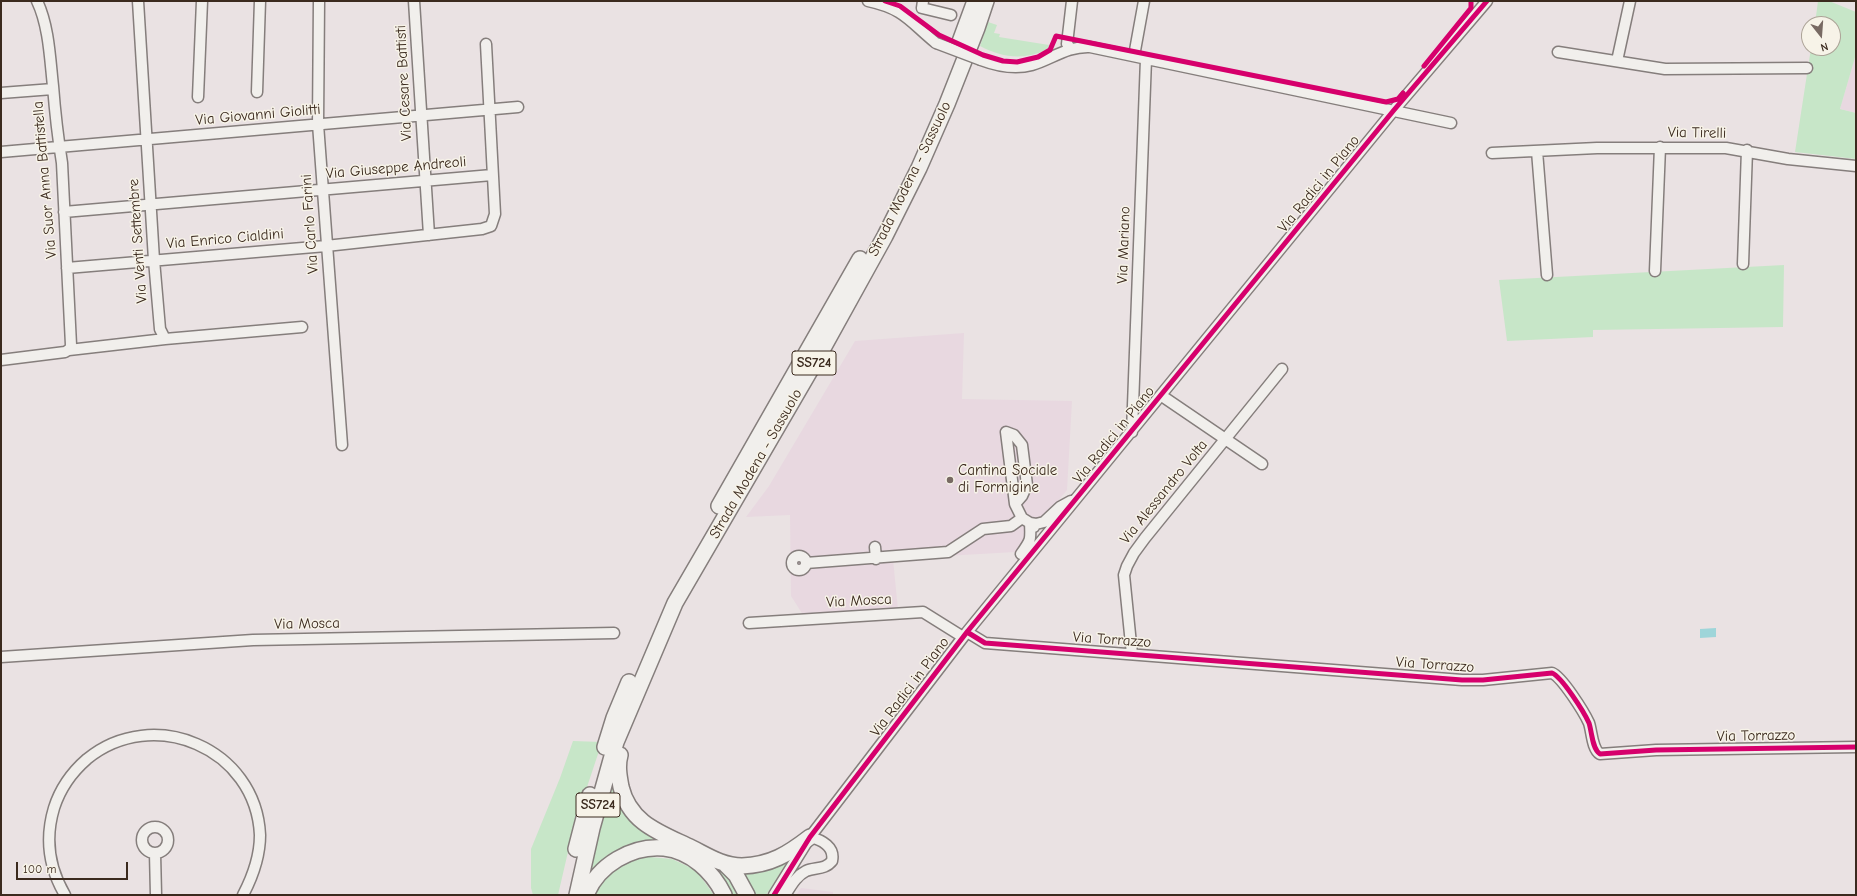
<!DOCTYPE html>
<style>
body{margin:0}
#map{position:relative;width:1857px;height:896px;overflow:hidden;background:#eae2e3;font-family:"Comic Neue",sans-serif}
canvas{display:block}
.frame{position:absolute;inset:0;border:2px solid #3b2a1e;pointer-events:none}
.north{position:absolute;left:1801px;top:16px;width:40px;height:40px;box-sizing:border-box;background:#f7f3e8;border:1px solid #aca397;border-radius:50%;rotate:163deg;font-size:11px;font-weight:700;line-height:16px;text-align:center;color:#3b2a1e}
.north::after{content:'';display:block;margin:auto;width:14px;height:18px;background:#786a63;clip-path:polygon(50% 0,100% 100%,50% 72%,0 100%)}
.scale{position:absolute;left:16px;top:862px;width:112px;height:18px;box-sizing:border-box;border:2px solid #3b2a1e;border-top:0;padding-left:5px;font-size:12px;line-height:14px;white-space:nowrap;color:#3b2a1e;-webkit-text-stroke:3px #f7f3e8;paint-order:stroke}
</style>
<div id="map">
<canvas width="1857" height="896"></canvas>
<div class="frame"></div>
<div class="north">N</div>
<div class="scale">100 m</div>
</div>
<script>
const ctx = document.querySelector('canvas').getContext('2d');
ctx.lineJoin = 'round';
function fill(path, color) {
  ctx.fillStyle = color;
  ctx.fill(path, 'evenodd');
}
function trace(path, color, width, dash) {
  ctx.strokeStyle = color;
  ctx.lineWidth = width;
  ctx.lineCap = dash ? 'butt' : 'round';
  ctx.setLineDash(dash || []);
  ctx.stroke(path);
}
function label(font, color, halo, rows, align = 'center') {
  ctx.font = font + ' "Comic Neue",sans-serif';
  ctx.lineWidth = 3;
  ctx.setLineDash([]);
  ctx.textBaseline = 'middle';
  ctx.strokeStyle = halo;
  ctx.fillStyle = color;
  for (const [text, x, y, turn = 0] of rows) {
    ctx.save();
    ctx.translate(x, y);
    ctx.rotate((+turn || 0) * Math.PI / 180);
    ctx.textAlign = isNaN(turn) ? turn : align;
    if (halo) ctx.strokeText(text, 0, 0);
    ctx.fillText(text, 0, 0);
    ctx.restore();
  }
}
const built = new Path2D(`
 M1856,54V113L1840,109Z
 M964,333L962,399L1072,401L1067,490L1015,552L893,559L898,610L805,618L791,596L790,515L746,517L769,486L855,341Z
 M801,888L833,892V895H796Z`);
const green = new Path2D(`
 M1818,1H1829L1856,12V54L1840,109L1856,113V159L1795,152L1811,48H1833V24H1815Z
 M988,22L997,25L994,33L1000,34L999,37L1049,45L1047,50C1023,60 1003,58 980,46Z
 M1784,265L1783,327L1593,330V337L1507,341L1499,280Z
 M573,741L602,742L574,826L558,895H533L531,888V849L560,778Z
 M613,779L664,842L628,846L605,858L587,880Z
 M639,856L672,859L696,870L714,895H592C603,873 617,865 639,856Z
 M789,860L766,895H751L738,872Z
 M712,864L726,874L741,895H727Z`);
const water = new Path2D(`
 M1716,628V637L1700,638V629Z`);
const minor = new Path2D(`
 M138,1L154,260L160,329L165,339
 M319,1L318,124L342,445
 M414,1L429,235
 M868,1C905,9 909,21 936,43
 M923,1L922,8L951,15
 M1071,49L1067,44L1072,1
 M1558,52L1665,69L1807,68
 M1134,56L1144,1
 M981,60C997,66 1014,70 1032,65C1052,59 1067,46 1090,47L1451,123
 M1617,61L1630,1
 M257,92L260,1
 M1,93L53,89
 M198,97L202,1
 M1537,151L1547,275
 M1,152L518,107
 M1492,153L1597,148H1726L1788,159L1856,166
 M64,212L492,175
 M1743,264L1747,150
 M67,268L326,246L482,229L491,226L495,214L486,44
 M1655,271L1660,147
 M69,350L165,339L302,327
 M1,360L65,352L70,349L71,345L62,163C58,138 55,112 53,86C50,59 49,26 37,1
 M1162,396L1262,464
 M1132,432L1146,59
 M1015,504L1022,496L1027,485L1022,445L1014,435L1006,432L1015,504L1022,518L1030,523L1036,524L1044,522L1060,507L1071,501
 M875,547L876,559
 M1021,554C1031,540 1031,540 1030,523L1034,527
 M792 563a7 7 0 1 1 14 0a7 7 0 1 1-14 0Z
 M806,563L948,552L983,529L1011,526L1022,518
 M749,623L923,612L963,637
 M967,632L985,643L1462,680H1483L1552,673C1562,677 1584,712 1589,723C1592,732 1592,749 1600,754L1656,750L1856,747
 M1132,654L1124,575L1127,566L1134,553L1145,538L1282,369
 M1,657L253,640L614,633
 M142 840a13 13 0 1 1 26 0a13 13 0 1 1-26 0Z
 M155,853L156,895
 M65,895C49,868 45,838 54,808C60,789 72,772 87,759C153,705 256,748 260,835C260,856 253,876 243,895
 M774,895L810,837L967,632L1394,110L1487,1
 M785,895C791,886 796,876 806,871C815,867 825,870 832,861C835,847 822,840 810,837`);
const highway = new Path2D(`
 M958,47L975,1
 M719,506L860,259
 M605,747L614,718L629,682
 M620,755C617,766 619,776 621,787C630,824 661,833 692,848C708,856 723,866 742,866C771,865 788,854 810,837
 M576,849L590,795
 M726,865L736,875L747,895
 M577,895L592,828L616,742L675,603L822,350L885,236L919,168L947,104L977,28L986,1
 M586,895C598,865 632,845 664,848C691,851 713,872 724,895`);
const minorBridge = new Path2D(`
 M936,43L981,60`);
const cycleway = new Path2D(`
 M885,1L900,6L939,35L983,55L1003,61L1017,62L1038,57L1050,50L1056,36L1386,102L1398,99L1403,93
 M1424,66L1471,8V1
 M967,632L985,643L1462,680H1483L1552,673C1562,677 1584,712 1589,723C1592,732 1592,749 1600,754L1656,750L1856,747
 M774,895L810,837L967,632L1394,110L1487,1`);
const markers = [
 [950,480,4,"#786a63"]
];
const shields = [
 [814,363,44],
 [598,805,44]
];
const shieldNames = [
 ["SS724",814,363],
 ["SS724",598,805]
];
const streetNames = [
 ["Via Cesare Battisti",404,83,-93],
 ["Via Giovanni Giolitti",258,115,-5],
 ["Via Tirelli",1697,133,1],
 ["Via Giuseppe Andreoli",396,168,-5],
 ["Strada Modena - Sassuolo",910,179,-64],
 ["Via Suor Anna Battistella",45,180,-95],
 ["Via Radici in Piano",1319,184,-51],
 ["Via Carlo Farini",310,224,-94],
 ["Via Enrico Cialdini",225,239,-5],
 ["Via Venti Settembre",138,241,-94],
 ["Via Mariano",1124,245,-88],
 ["Via Radici in Piano",1114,435,-51],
 ["Strada Modena - Sassuolo",756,464,-60],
 ["Via Alessandro Volta",1164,492,-51],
 ["Via Mosca",859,601,-3],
 ["Via Mosca",307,624,-1],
 ["Via Torrazzo",1112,640,4],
 ["Via Torrazzo",1435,665,4],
 ["Via Radici in Piano",910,687,-53],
 ["Via Torrazzo",1756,736,-1]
];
const poiNames = [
 ["Cantina Sociale",958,471],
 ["di Formigine",958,488]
];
fill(built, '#e8d8e0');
fill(green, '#c7e6c8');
fill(water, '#9ed5d9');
trace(minor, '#857e7c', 13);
trace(highway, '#857e7c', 18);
trace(minor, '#f1efec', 10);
trace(highway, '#f1efec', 15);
trace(minorBridge, '#857e7c', 13, []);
trace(minorBridge, '#f1efec', 10);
trace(cycleway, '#d6006c', 5);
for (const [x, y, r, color] of markers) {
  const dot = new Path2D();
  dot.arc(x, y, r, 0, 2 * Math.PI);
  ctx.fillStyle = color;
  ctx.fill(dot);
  trace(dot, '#f7f3e8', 1.5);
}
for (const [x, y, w] of shields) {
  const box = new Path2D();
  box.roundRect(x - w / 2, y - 12, w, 24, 3);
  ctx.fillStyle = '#f7f3e8';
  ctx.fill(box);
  trace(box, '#3b2a1e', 1);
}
label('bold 14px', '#3b2a1e', null, shieldNames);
label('15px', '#3b2a1e', '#f7f3e8', streetNames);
label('15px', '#3b2a1e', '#f7f3e8', poiNames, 'left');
</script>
